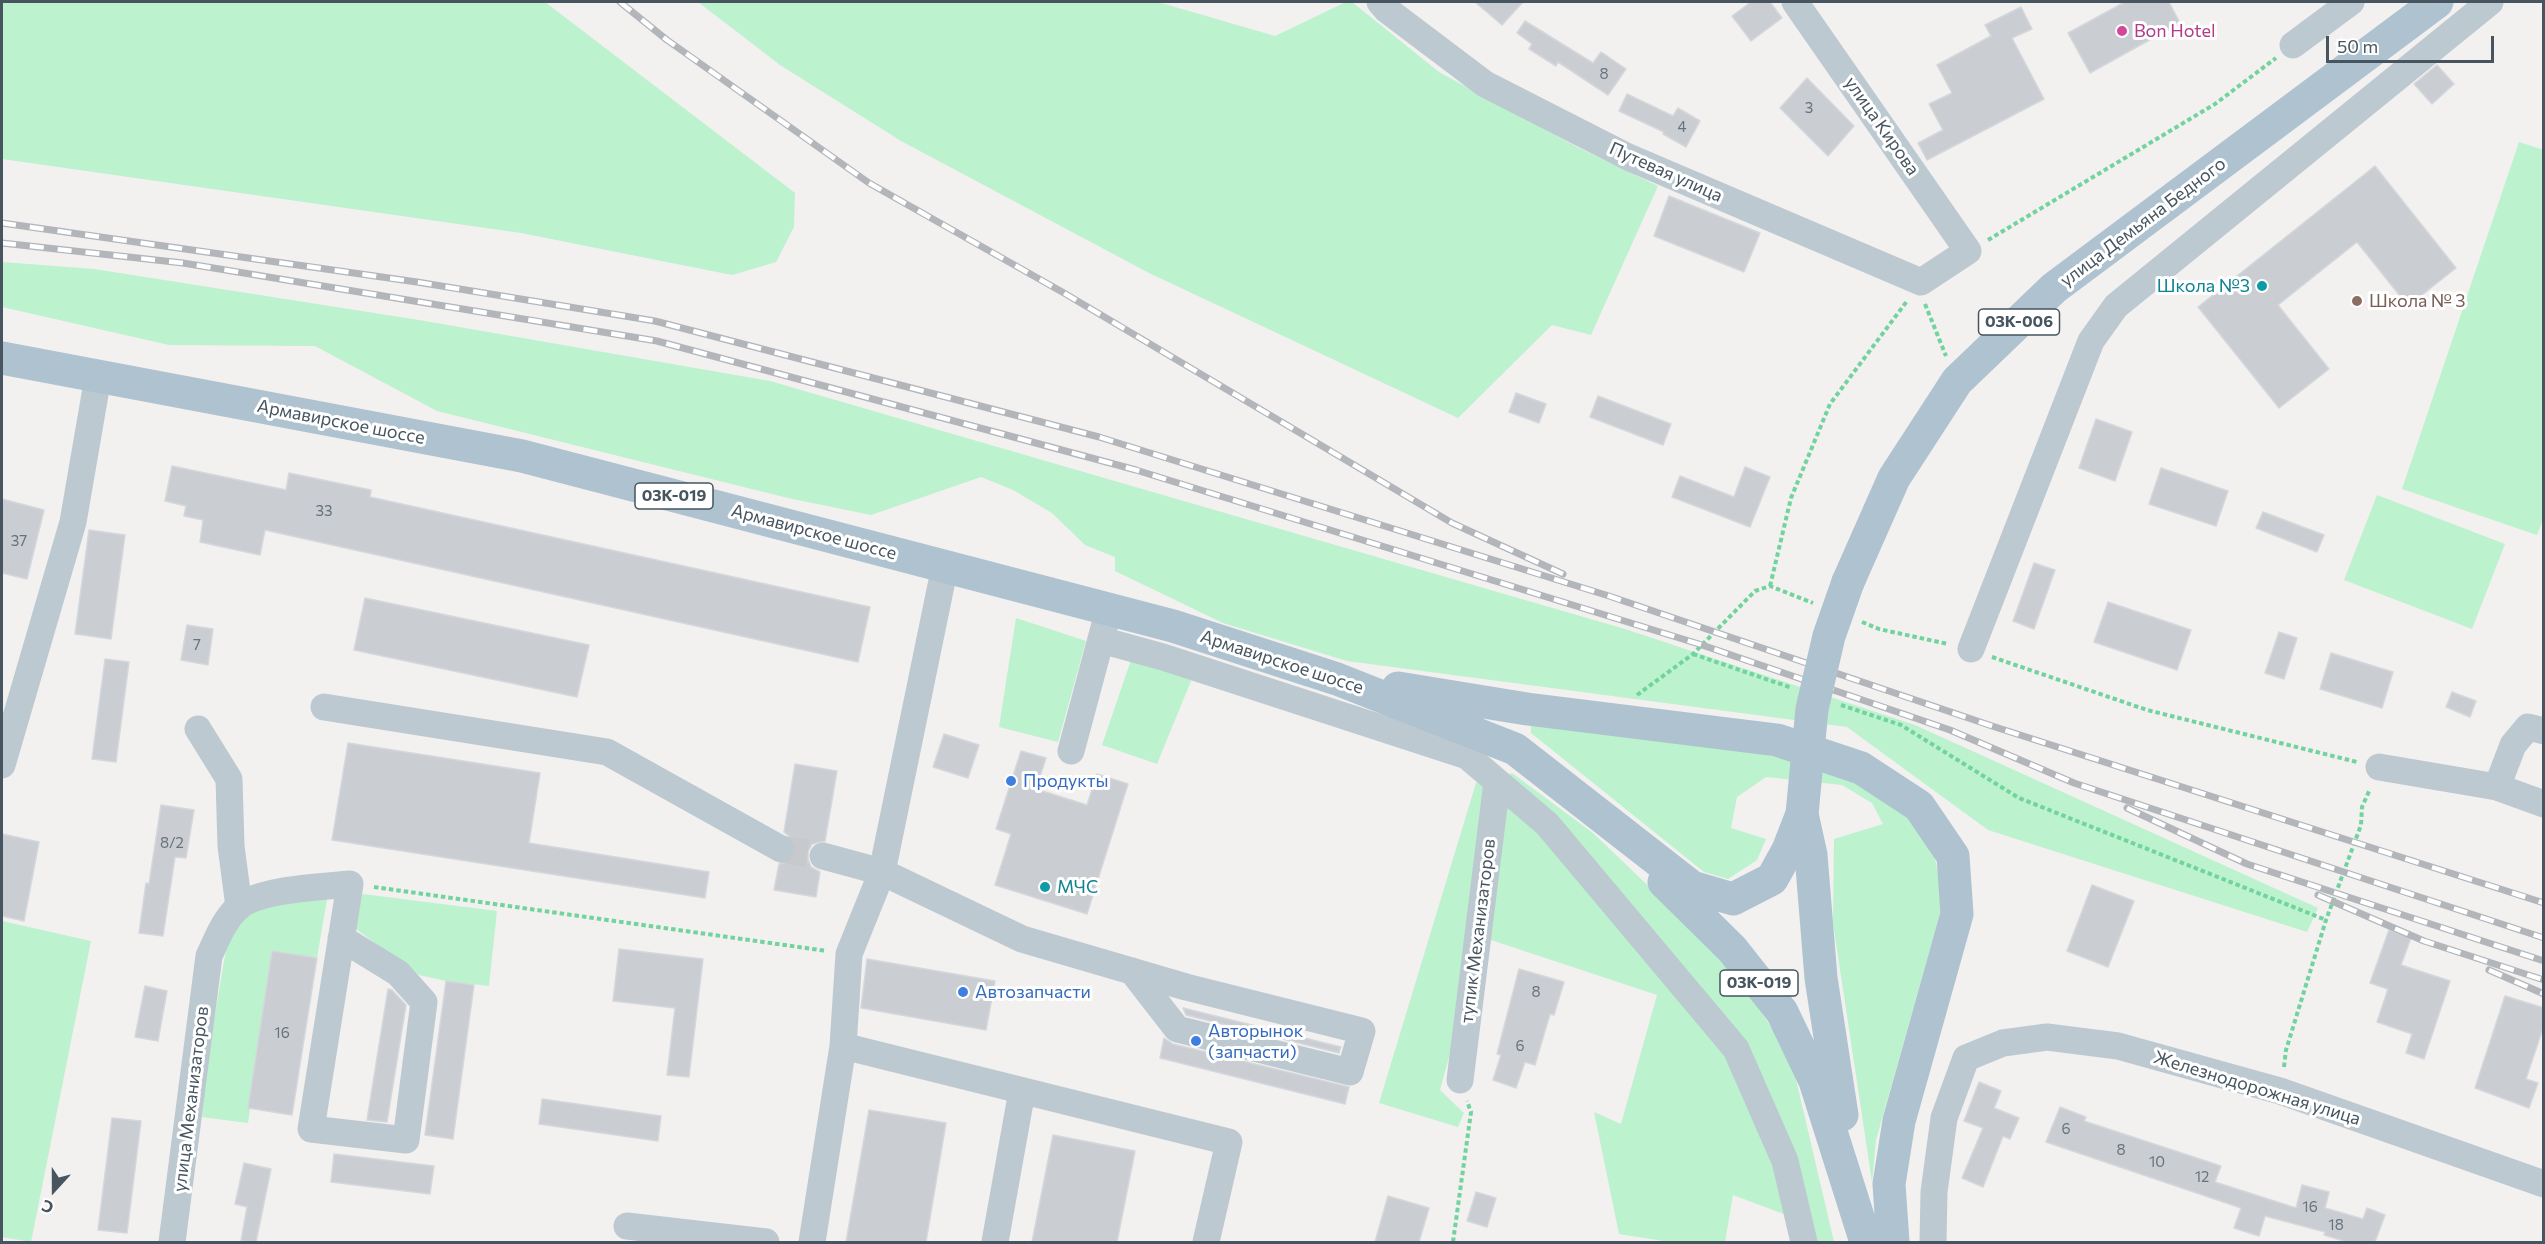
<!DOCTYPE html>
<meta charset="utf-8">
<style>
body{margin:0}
#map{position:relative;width:2545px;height:1244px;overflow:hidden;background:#f3f0f0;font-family:Commissioner,sans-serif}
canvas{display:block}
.frame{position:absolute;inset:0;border:3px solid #46555f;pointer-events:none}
.north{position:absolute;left:24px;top:1160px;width:60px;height:60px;-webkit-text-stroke:4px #fff;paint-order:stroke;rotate:201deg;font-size:16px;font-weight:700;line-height:24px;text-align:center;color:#46555f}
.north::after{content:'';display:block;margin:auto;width:21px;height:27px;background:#46555f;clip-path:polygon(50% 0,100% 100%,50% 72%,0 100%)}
.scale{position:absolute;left:2326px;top:36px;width:168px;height:27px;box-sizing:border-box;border:3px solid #46555f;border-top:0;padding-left:8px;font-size:18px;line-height:21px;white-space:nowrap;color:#46555f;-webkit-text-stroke:4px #fff;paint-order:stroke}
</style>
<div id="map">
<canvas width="2545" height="1244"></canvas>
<div class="frame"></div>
<div class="north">С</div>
<div class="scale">50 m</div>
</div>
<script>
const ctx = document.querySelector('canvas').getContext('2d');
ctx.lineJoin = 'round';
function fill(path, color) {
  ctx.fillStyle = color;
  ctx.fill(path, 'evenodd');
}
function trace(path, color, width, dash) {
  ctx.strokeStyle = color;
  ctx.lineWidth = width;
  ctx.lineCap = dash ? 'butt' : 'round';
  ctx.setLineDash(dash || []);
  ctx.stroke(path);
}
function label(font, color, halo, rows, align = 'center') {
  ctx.font = font + ' Commissioner,sans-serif';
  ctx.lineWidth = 6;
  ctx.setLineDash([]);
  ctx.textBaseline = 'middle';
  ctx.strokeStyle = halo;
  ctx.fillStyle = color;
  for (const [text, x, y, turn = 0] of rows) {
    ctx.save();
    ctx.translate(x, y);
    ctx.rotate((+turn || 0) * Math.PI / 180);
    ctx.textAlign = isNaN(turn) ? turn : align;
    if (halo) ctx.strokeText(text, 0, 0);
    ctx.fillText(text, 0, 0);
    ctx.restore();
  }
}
const green = new Path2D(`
 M2,2H545L795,193L794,227L776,262L732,275L521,233L2,159Z
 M698,2H1158L1275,36L1346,2H1352L1439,72L1579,148L1658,186L1591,335L1552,325L1458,418L1149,273L901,141L780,65Z
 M2519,142L2544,150V517L2537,535L2402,489Z
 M2,262L94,269L419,320L770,381L1625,629L1915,725L2318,908L2307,932L1988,830L1847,727L1347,661L1223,623L1115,571V557L1085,545L1052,513L1013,490L981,477L871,515L788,498L437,411L315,346L169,345L2,307Z
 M2377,495L2505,544L2472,629L2344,580Z
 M1016,618L1086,641L1058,742L999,727Z
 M1132,657L1193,676L1157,764L1102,745Z
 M1531,724L1776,751L1844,772L1897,803L1932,845L1944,900L1876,1140L1872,1182L1833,923L1834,839L1883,824L1872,803L1842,785L1766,777L1737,797L1731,828L1766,839L1757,860L1728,879L1704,872L1531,733Z
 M1512,773L1593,833L1731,965L1791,1058L1834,1242H1810L1805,1222L1733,1195L1725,1242H1670L1619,1234L1594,1112L1621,1124L1657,995L1482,937L1440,1090L1464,1113L1458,1127L1379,1103L1476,783Z
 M355,893L497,911L489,986L446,981L419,975L349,924Z
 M327,899L317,958L272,951L248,1123L202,1117L207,1061L228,938L248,912L275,902Z
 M2,921L91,941L31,1242L2,1237Z`);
const building = new Path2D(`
 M1475,2H1523L1502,25Z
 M1751,2H1770L1782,18L1751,41L1732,16Z
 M2125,2H2169L2180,23L2090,73L2068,33Z
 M2021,7L2032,29L2012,38L2044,99L1927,160L1918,143L1943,130L1929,104L1952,93L1937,65L1991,36L1985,25Z
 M1525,21L1593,63L1601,52L1626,69L1608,95L1558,62L1556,66L1529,49L1532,44L1517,33Z
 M2437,65L2454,84L2432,104L2414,84Z
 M1807,78L1854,126L1828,156L1780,108Z
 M1627,94L1673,116L1678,108L1700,121L1686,147L1663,134L1664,132L1619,111Z
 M2375,166L2456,268L2408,306L2357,242L2278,305L2329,369L2279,408L2198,307Z
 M1669,196L1760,233L1744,272L1654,236Z
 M1516,393L1546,404L1539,423L1509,412Z
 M1598,396L1671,424L1663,445L1590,417Z
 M2096,419L2132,432L2115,481L2079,468Z
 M172,466L286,490L289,473L371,490L370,497L870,607L858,662L265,530L260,555L200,542L203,520L184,516L186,506L165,501Z
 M1745,467L1770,477L1750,527L1672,497L1680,476L1734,497Z
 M2161,468L2228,491L2216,526L2149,504Z
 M2,499L44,510L27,579L2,573Z
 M2263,512L2324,535L2317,552L2256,528Z
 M89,530L125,535L111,639L75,634Z
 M2034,563L2055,570L2034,629L2013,621Z
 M365,598L589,645L577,697L354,650Z
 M2108,602L2191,630L2177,670L2094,642Z
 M187,625L213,629L208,665L181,660Z
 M2279,632L2297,638L2284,679L2265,673Z
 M2331,653L2393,672L2382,708L2320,689Z
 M105,659L129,662L116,762L92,759Z
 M2452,692L2476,701L2470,717L2446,707Z
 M944,734L979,745L968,778L933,767Z
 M348,743L540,773L529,843L709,872L705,898L332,840Z
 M1021,751L1046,758L1036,789L1087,805L1097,774L1128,784L1087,914L995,885L1011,834L996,829Z
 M795,764L837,771L825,841L812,844L808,852V859L811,867L820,872L816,897L774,890L779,864L790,862L795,856L797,849L794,840L784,832Z
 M161,805L194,810L186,858L175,857L163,936L139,933L146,883L149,884Z
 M2,834L39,842L24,921L2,916Z
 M2092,885L2134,901L2108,967L2067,951Z
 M2389,930L2411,938L2401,965L2450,981L2424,1059L2406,1053L2412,1034L2377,1022L2388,989L2370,983Z
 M619,949L703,959L689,1077L667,1075L675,1008L613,1001Z
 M272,951L317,958L292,1115L248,1108Z
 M867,959L995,981L986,1030L861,1008Z
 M1519,969L1564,982L1554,1015L1550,1014L1535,1065L1525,1062L1516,1088L1493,1080L1501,1055L1497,1054Z
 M446,981L474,985L453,1139L425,1135Z
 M145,986L167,991L158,1041L135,1037Z
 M388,989L392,990L406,1005L387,1122L367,1120Z
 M2505,996L2544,1008V1025L2526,1079L2538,1083L2529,1108L2475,1088Z
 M1183,1008L1341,1047L1340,1049L1339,1053L1186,1015Z
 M1164,1038L1173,1044L1349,1087L1345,1104L1160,1058Z
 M1979,1082L2001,1091L1994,1108L2019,1118L2010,1139L2003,1136L1983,1187L1962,1178L1983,1128L1964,1121Z
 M542,1099L661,1116L658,1141L539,1124Z
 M2060,1107L2086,1117L2084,1121L2221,1166L2215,1182L2296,1208L2302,1185L2329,1192L2325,1208L2363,1219L2367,1208L2385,1215L2375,1242H2347L2324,1235L2325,1232L2265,1216L2259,1236L2234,1228L2241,1208L2046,1142Z
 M869,1110L946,1123L926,1242H846Z
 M112,1118L141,1121L127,1233L98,1230Z
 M1053,1135L1135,1151L1117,1242H1032Z
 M334,1154L434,1166L430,1194L331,1182Z
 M244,1163L271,1169L256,1242L241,1241L247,1207L235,1204Z
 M1476,1192L1496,1198L1487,1227L1467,1221Z
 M1388,1196L1429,1208L1419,1242H1375Z`);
const minorTunnel = new Path2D(`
 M781,849L823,856`);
const path = new Path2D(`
 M1988,240L2215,104L2276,58
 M1925,304L1946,356
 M1770,586L1791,498L1830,404L1907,301
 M1862,622L1879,629L1948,644
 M1693,654L1792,688
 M1992,657L2147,710L2357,762
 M1637,695L1693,654L1755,591L1770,586L1813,603
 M1841,705L1901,725L2019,798L2326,920
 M374,887L827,951
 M2284,1067L2286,1050L2326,920L2361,825L2362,807L2370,789
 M1453,1242L1471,1112L1467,1101`);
const minor = new Path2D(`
 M1380,2L1387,10L1485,84L1628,157L1921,282L1968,251L1795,2
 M2293,45L2351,2
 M945,566L882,872L849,954L843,1046L1229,1142L1206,1242
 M1101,640L1163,657L1467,756L1547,824L1736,1049L1785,1161L1804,1242
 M1971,649L2091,341L2116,306L2490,2
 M324,707L607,752L781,849
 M198,729L229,779L231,846L239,907
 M1071,751L1105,624
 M2,765L73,522L98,377
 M2379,767L2497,787L2544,804
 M2497,787L2513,745L2528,727L2544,731
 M823,856L882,872L1022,939L1186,987L1362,1031L1350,1072L1177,1029L1132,971
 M1460,1080L1497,782
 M627,1226L766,1242
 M172,1242L209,956C217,939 223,922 237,908C257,889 321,887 350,884L311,1129L406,1140L424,1002L398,973L341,938
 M812,1242L843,1046
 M995,1242L1022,1091
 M1933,1242L1934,1192L1944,1118L1966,1058L2003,1043L2047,1037L2118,1046L2280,1091L2544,1184`);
const major = new Path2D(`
 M2,358L522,456L1173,626L1337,679L1515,749L1692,887L1733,899L1772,879L1788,850L1802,814
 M1848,582L1894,478L1957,381L2054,288L2437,2
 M1398,688L1527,709L1777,740L1861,768L1919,806L1953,856L1957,914L1899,1121L1889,1184L1893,1242
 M1802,814L1811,855L1821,978L1842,1115
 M1664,882L1732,949L1782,1012L1815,1081L1866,1242`);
const rail = new Path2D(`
 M620,2L667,40L869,183L1064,293L1452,523L1563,574
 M2,223L417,282L655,321L1099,437L1609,596L1992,726L2544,903
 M2,243L183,263L657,341L1136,470L1702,645L1950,730L2074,783L2544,938
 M2127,808L2247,864L2544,961
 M2318,895L2424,941L2544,980
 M2489,970L2544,994`);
const majorBridge = new Path2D(`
 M1802,814L1812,709L1829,636L1848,582`);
const markers = [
 [2122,31,6,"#d1479c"],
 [2262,286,6,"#0f9aa8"],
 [2357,301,6,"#8d6e63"],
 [1011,781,6,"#3f7fe0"],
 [1045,887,6,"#0f9aa8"],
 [963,992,6,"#3f7fe0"],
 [1196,1041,6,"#3f7fe0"]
];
const numberNames = [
 ["8",1604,74],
 ["3",1809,108],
 ["4",1682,127],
 ["33",324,511],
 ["37",19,541],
 ["7",197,645],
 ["8/2",172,843],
 ["8",1536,992],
 ["16",282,1033],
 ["6",1520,1046],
 ["6",2066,1129],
 ["8",2121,1150],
 ["10",2157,1162],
 ["12",2202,1177],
 ["16",2310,1207],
 ["18",2336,1225]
];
const shields = [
 [2019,322,81],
 [674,496,78],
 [1759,983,78]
];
const shieldNames = [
 ["03К-006",2019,322],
 ["03К-019",674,496],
 ["03К-019",1759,983]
];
const hotelNames = [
 ["Bon Hotel",2134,31]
];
const streetNames = [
 ["улица Кирова",1882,126,55],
 ["Путевая улица",1666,172,24],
 ["улица Демьяна Бедного",2143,222,-37],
 ["Армавирское шоссе",341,422,11],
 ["Армавирское шоссе",814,532,15],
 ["Армавирское шоссе",1282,662,18],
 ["тупик Механизаторов",1478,931,-83],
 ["Железнодорожная улица",2257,1088,17],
 ["улица Механизаторов",191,1099,-83]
];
const cultureNames = [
 ["Школа №3",2250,286],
 ["МЧС",1057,887,"left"]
];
const educationNames = [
 ["Школа № 3",2369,301]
];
const shopNames = [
 ["Продукты",1023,781],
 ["Автозапчасти",975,992],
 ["Авторынок",1208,1031],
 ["(запчасти)",1208,1052]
];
fill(green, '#bcf2ce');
fill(building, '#caced3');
trace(building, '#d4d7dc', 1.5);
trace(minorTunnel, '#c8c9cc', 27, [27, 14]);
trace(path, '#71d39d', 4, [4.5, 3]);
trace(minor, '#bdc9d0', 27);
trace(major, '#aec2d0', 33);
trace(rail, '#b2b6bb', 7);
trace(rail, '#fff', 4.5, [14]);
trace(majorBridge, '#aec2d0', 33);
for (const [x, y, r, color] of markers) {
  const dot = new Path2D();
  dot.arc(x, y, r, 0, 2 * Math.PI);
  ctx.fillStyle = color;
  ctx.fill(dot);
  trace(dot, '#fff', 2);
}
label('15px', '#67737c', null, numberNames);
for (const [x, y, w] of shields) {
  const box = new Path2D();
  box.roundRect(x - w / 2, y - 13, w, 26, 4.5);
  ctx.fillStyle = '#fff';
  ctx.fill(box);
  trace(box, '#46555f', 1.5);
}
label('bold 16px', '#46555f', null, shieldNames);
label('18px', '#b23c85', '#fff', hotelNames, 'left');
label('18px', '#46555f', '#fff', streetNames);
label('18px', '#0d838f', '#fff', cultureNames, 'right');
label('18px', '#785e54', '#fff', educationNames, 'left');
label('18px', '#366cbe', '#fff', shopNames, 'left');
</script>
